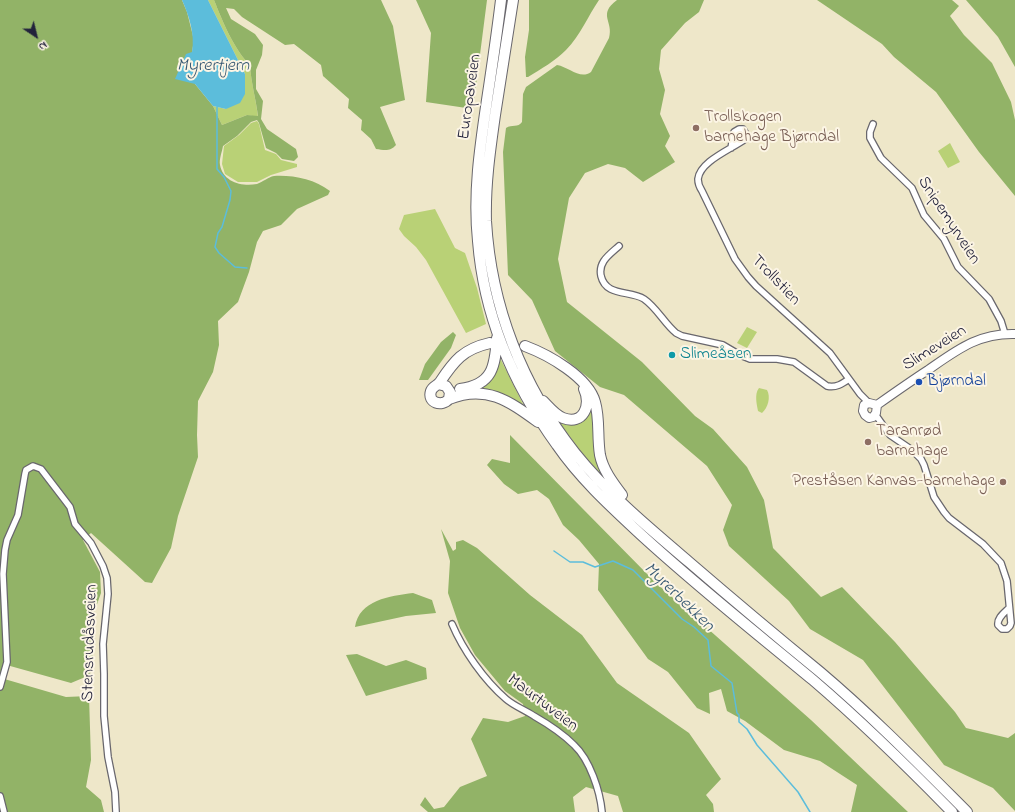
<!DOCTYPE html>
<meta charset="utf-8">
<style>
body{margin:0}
#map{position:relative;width:1015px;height:812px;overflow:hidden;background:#eee7c9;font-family:"Indie Flower",sans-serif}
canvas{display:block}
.north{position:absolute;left:16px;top:16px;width:40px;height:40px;-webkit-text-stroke:3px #fcf5e5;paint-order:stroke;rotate:145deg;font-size:11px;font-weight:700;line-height:16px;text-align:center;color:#22223b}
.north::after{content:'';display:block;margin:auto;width:14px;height:18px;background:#22223b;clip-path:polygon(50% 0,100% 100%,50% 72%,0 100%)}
</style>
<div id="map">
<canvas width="1015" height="812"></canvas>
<div class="north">N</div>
</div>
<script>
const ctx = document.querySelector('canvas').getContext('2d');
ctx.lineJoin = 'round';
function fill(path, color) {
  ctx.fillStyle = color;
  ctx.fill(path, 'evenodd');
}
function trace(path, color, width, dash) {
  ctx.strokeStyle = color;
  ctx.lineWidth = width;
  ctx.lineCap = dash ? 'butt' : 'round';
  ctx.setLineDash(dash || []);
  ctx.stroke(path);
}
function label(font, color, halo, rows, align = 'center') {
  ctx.font = font + ' "Indie Flower",sans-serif';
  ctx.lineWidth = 4;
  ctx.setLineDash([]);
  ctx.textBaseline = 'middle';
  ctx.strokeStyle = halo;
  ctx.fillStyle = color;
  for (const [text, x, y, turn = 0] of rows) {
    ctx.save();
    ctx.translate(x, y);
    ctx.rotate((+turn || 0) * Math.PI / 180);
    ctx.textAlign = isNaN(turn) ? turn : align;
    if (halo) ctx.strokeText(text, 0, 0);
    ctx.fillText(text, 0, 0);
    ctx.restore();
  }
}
const green = new Path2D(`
 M208,0H214C222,20 234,50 250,65C251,83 256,99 258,117L247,115L222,125L213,106L226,109L245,74Z
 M257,121L259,124L265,150L276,154L281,160L297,164V167L271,175L257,182H238L225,174L222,164L224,146L239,135L251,123Z
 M950,143L960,162L948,168L938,151Z
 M435,209L455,248L465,253L477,288L486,324L466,333L426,260L416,247L404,236L399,229L404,215Z
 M747,327L757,332L747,348L737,343Z
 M498,354L524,406L481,388Z
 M759,388L767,390C771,397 768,408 762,413L758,411C757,405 754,394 759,388Z
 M590,402L609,483L581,452L555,416L572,422Z`);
const forest = new Path2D(`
 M0,0H182L187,12L194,40L192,52L195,84L213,106L222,125L247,115L258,116C256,99 251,83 250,65C234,50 222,20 214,0H381L393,26L405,100L380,107L396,145C390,152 384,150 376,149L371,139L361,130L362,120L348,108L349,99L323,76L321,65L294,44L285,45L242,17L234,9L226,8L231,19L255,34L263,45L262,55L256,70V89L263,101L261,119L267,129L296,149L298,157L294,161L282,159L276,153L266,148L259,123L257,120L251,122L237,136L223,146C222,152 219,159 220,165C223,182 242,187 257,184C263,182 268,177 274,176C293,175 314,179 330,191L328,195L297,209L281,225L263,231L257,242L249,272L238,302L218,321L219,345L213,372L198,401L197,435L198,457L178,516L171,548L152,583L145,582L91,533L83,540L100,572L101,593L91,621L95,638L90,675L71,683L3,664L1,678L66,697L89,696L91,760L86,787L101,800L104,812H0Z
 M416,0H487L473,109L426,102L431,33Z
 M529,0H599C588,16 580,36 566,50C555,61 541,69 528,77H526L525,57L529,30Z
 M617,0H704L699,12L685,23L661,50L659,69L665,90L660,114L670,136L665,146L675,162L643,182L625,168L608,164L585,173L569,198L558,259L567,302L642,362L695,416L713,429L747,467L764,500L773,548L821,597L842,587L895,642L955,712L966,728L1008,738L1015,733V811L993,788L944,765L863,660L810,629L789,601L729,546L723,530L732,505L707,466L624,395L600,387L555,351L532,300L508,275L503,152L506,128C512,124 518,128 522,122L523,94L526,87L557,65C569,67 580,80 591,72L609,38C614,21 597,15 617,0Z
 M817,0H952L959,6L950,16L964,35L992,63L1011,102L1015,120V196L979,152L936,92L894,57L882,44Z
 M966,0H1015V67L998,37Z
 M453,332L456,335L451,348L428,380H419L425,364L441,342Z
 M510,435L655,582L811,720L908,812H851L857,785L820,761L784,750L745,721L727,711L721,689L709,693L710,714L697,708L668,672L648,659L598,590L599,564L579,540L563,525L549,499L537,490L518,494L504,484L487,465L492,459L510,463Z
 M441,529L453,551L456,549V542L463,540L477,548L530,595L582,635L617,683L689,733L721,779L706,795L713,804L714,812H623L618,796L586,787L573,797L575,812H428L420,805L425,797L434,809L444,807L460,787L487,776L471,739L483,718L508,722L525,716L523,704L505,691L475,655L460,628L448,593L450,561Z
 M413,593L432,600L436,613L406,616L355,627C359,600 390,596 413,593Z
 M357,654L386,666L406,660L426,668L427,679L366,696L346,655Z`);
const water = new Path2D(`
 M182,0H208L245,74V94L240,103L226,109L213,106L195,84L175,79L186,54L192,52C195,34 189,16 182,0Z`);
const stream = new Path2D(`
 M217,107V169L224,177L231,191L230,200L222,227L218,233L215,247L219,253L235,267L247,268
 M554,551L570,562H583L595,567L613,561L633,570L682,619L694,627L708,640L711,666L732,683L737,713L739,715V722L747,729L757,745L798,792L810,812`);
const street = new Path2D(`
 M873,124L870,132V138L881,158L912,188L924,215L944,239L958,267L989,299L1001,321L1005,334
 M731,148L734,132L739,129H743L746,134L745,139C732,149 700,161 698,179C698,183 700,188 702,191L735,259L748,277L756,286L830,353L860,394L869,403
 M619,246C609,255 598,262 601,276C606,297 630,290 644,299C657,308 664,323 676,333L682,336L723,345L740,355L750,359H777L794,362L827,386C836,388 842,384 849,379
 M875,414L890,435L912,450L921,459L924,465L934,497L944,512L949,518L983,544L1001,563L1007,581L1011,623L1010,626L1007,629H1002L998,625C997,618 1004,613 1009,608
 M452,624C463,650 484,680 506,699C514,706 525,710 534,716C548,724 563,734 574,745C590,760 600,791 602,812
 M0,687L7,662L3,574L5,550L7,540L18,515L25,474L26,470L33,466L41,469L67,503L70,507L75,524L91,543L103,566L107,578L108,594L103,644L104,674V716L108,757L115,792L116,812
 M0,796L4,812`);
const secondary = new Path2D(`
 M877,405L876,413L873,417L869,418L865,415L863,411L864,405L869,403L877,405C894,393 911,381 928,370C957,350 978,333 1015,334`);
const highway = new Path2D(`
 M501,0C497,33 492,67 487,100C480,147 473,193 478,241C484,316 513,384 557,445C579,477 608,504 636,530C693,583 754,631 813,680C862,722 907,766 952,812
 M513,0C507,38 501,77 495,115C490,150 485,185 486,221C491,306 522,386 575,453C608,494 649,528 689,562C732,599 776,636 820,672C872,716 919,764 967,812
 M525,346C549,355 588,377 595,402C600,419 597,437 600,455C603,470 613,483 622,495
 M438,384L446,386L450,392L449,399C442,407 427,403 431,391C433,386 437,386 440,382C454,361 463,349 490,343
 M460,389C493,385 495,366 497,338
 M449,399C486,384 509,401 538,422
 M543,401C549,407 555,415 563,418C583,426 592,405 584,389`);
const markers = [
 [696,128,4,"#8d6e63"],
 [672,355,4,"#0f9aa8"],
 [919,382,4,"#1a4fb4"],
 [868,442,4,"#8d6e63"],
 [1003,482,4,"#8d6e63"]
];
const streetNames = [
 ["Europaveien",471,97,-82],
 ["Snipemyrveien",948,221,57],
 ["Trollstien",775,281,46],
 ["Slimeveien",935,349,-32],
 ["Stensrudåsveien",91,643,-88],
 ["Maurtuveien",542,704,37]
];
const educationNames = [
 ["Trollskogen",704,118],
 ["barnehage Bjørndal",704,138],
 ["Taranrød",876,432],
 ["barnehage",876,452],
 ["Preståsen Kanvas-barnehage",995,482,"right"]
];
const cultureNames = [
 ["Slimeåsen",680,355]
];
const transitNames = [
 ["Bjørndal",927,382]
];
const waterNames = [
 ["Myrertjern",213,67],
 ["Myrerbekken",678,598,44]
];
fill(green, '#b9d176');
fill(forest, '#92b367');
fill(water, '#5cbddb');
trace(stream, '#5cbddb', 1.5);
trace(street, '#69676d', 8);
trace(secondary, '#69676d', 10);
trace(highway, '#69676d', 12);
trace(street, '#fff', 5.5);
trace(secondary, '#fff', 8);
trace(highway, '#fff', 10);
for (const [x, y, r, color] of markers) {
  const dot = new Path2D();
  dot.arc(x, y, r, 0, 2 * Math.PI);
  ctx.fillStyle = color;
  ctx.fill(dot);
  trace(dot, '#fcf5e5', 1.5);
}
label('17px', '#22223b', '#fcf5e5', streetNames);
label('17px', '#785e54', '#fcf5e5', educationNames, 'left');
label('17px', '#0d838f', '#fcf5e5', cultureNames, 'left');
label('17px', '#164399', '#fcf5e5', transitNames, 'left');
label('italic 18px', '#365873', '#fcf5e5', waterNames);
</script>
